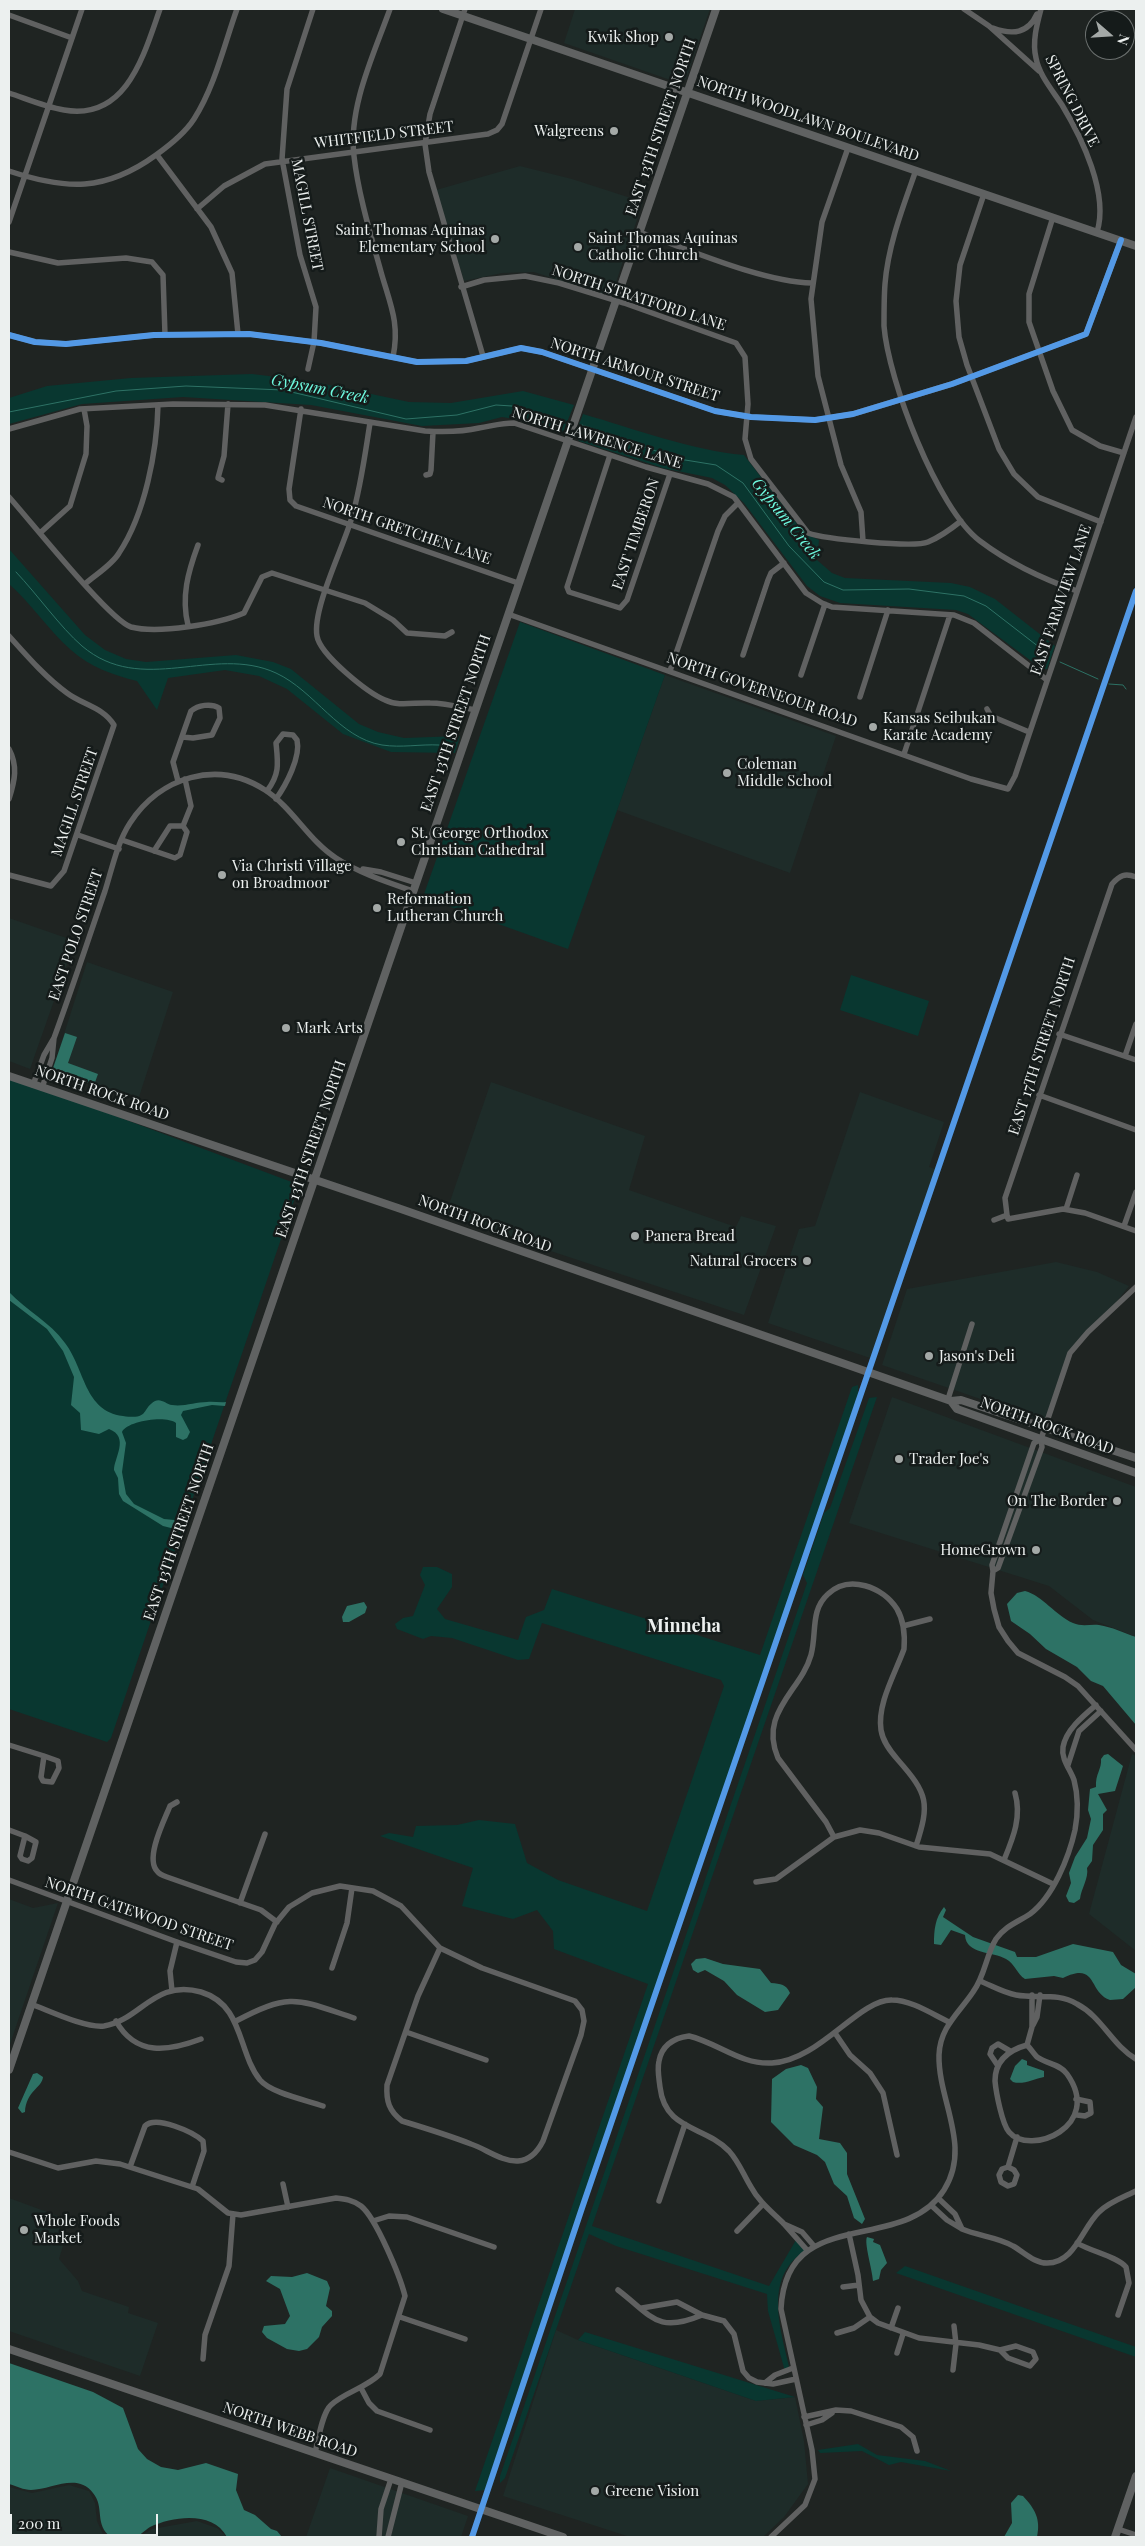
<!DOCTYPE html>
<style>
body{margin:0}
#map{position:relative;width:1145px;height:2546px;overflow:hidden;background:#1f2422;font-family:"Playfair Display",serif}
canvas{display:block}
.frame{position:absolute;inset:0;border:10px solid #ecf0ef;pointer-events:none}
.north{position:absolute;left:1085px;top:10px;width:50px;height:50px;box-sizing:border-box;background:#151b1a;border:1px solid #6b706f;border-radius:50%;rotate:109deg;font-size:14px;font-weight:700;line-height:20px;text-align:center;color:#ecf0ef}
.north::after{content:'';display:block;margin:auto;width:18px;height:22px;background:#a4a9a7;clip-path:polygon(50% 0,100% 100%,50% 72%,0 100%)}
.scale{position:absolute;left:10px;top:2514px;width:148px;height:22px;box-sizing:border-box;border:2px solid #ecf0ef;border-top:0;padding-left:6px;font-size:15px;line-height:18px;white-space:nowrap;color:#ecf0ef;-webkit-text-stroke:4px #151b1a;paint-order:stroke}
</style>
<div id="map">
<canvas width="1145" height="2546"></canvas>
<div class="frame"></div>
<div class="north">N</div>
<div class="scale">200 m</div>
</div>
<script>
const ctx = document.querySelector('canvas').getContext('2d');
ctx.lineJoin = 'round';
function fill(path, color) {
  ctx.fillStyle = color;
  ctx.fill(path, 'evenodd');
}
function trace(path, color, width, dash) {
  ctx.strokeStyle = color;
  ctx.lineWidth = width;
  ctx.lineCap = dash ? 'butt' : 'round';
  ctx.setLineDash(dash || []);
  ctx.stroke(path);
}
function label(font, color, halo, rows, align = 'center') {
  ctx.font = font + ' "Playfair Display",serif';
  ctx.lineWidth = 5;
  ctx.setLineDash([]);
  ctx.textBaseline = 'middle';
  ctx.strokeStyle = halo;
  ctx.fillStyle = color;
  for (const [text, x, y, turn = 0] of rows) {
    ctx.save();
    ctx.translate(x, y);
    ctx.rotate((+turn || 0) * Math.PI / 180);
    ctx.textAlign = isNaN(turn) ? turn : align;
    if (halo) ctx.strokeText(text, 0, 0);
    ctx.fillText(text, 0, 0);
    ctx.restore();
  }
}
const built = new Path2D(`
 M575,9H710L686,79L679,83L564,43Z
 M520,166L572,179L643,202L611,297L534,272L502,273L464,281L436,190Z
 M665,675L836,736L790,873L617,810Z
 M9,918L75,941L30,1069L9,1061Z
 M87,962L173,992L139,1097L52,1072Z
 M491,1082L645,1136L629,1190L736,1227L741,1216L776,1226L744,1315L445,1216Z
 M860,1092L944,1122L929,1167L935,1169L870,1358L768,1323L799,1229L815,1226Z
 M1056,1262L1097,1272L1129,1286L1103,1319L1070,1353L1047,1422L882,1365L907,1289Z
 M892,1397L1136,1487V1637L1093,1620L1049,1586L849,1523Z
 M1132,1754L1136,1756V1951L1089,1914Z
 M9,1899L33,1908L58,1903L9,2047Z
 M9,2198L58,2216L56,2219L65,2239L59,2259L78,2281L82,2291L129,2307L128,2313L158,2323L140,2376L9,2331Z
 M556,2330L578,2340L756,2401L795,2397L804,2441L808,2484L784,2517L763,2537H630L503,2496Z
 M330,2468L468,2516L461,2537H306Z
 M69,2485L89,2491L95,2503L97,2521L103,2534L108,2537H9V2487L32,2493Z
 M197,2521L217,2528L227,2537H139L152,2529Z`);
const green = new Path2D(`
 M252,374L310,381L409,402L451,403L523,391L574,405L563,432L534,422L502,417L479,423L422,426L311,405L183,397L82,404L9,424V398L47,386L131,378Z
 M583,414C635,429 690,450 744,455L804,533L819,540L817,560L832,573L845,578L951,583L970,587L995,599L1055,646L1047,669H1042L968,614L956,610L840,603L820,596L807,586L744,503L725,485L712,478L663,468L579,441L575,435Z
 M9,549L85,635L105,650L126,659L146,662L236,655L273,662L291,669L359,724L378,732L404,738L460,736L455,753L391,752L343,734L287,689L259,676L225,670L168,678L157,710L137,681C113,675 90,667 71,650C48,630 32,604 9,584Z
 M520,622L665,675L568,949L423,897Z
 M851,975L929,1001L918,1036L840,1010Z
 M9,1076L297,1184V1192L111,1738L107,1742L9,1709Z
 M858,1385V1395L485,2490L475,2491L648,1984L554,1949L553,1931L537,1910L513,1919L462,1906L473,1868L380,1836L389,1833L413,1837L416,1826L457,1825L479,1820L515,1824L527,1863L558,1880L647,1911L724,1686L721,1680L542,1623L529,1659L518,1660L452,1638L431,1636L423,1639L397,1629L395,1624L403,1618L413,1616L425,1585L420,1575L423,1567H437L452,1574V1587L437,1609L445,1619L518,1640L526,1617L544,1610L552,1589L760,1655L852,1387Z
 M877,1397L592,2226L769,2286L796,2240L807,2250C763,2275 780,2327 789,2366L785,2371L768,2311L767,2294L616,2246L589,2234L505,2478L500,2483V2476L807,1583L803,1575L824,1513L830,1508L869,1398Z
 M905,2266L1136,2347V2357L896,2273Z
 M585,2332L795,2397L756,2401L578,2340Z
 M858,2444L877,2455L925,2461L951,2471L901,2462L889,2465L862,2451L820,2453L818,2450Z`);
const water = new Path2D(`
 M65,1033L77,1037L68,1063L98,1074L94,1085L52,1071Z
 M9,1292C27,1311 50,1322 65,1343C85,1369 84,1411 123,1416C150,1420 141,1409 155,1401C161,1398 166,1404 172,1405C183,1407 196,1402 207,1402C213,1401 220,1403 226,1402L225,1406L212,1405L183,1411L181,1415L190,1432L187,1438L183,1440L176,1437V1423C166,1415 127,1421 122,1432L126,1443L122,1472L126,1494L134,1504L164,1519L185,1521L183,1531L163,1526L123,1501L119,1494L118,1478L114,1470C114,1458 130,1437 109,1429L99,1434L81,1430L80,1413L71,1405L74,1377L63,1351L47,1329L9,1300Z
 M1025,1591C1043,1596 1055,1615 1073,1623C1082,1627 1090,1624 1099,1625C1112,1627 1124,1633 1136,1637V1725L1103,1686L1091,1681L1077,1667L1046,1649L1030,1634L1011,1621L1007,1604L1017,1593Z
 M364,1602L367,1607L365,1613L349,1622H343L342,1617L347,1606Z
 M1108,1754L1123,1766L1115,1791L1098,1794L1107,1810L1103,1814V1830L1093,1845L1092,1861L1087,1868C1089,1878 1081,1889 1080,1899L1074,1903L1069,1902L1066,1896L1071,1883L1069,1873L1075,1857L1087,1838L1091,1819L1088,1810L1090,1789L1096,1787C1095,1774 1102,1769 1101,1759L1104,1755Z
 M944,1907L946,1910L943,1917L973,1937L1015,1952L1017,1957H1036L1073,1944L1113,1952L1121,1965L1136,1974V1987L1123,1999L1110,2000C1088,1993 1098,1961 1063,1978L1054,1976L1025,1979C1017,1974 1015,1964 1006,1959C993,1951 966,1955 965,1935L951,1930L941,1945L934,1944C934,1930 935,1918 944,1907Z
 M705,1958L723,1964L760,1969L771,1983C781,1984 786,1984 790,1993L778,2010L765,2012L737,1995L724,1981L705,1970L698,1973L693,1970L691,1964L696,1959Z
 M1022,2059L1027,2061V2065L1044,2071V2077C1034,2079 1023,2085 1013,2082L1010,2079L1015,2066Z
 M801,2065L808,2068L817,2087L816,2099L823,2107L819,2139L840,2143L847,2153V2174L865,2219L862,2224L854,2218L847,2196L834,2184L825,2162L817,2155L794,2145L771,2122L772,2079L786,2069Z
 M37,2073L43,2077C42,2088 26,2091 25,2112L22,2113L18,2108L33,2074Z
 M867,2237L874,2239L873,2242L880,2245L887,2263L881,2270L879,2279L873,2281C872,2268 864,2243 867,2237Z
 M307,2273L327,2281L330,2288L326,2306L332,2311V2316L322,2327L319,2337L307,2349L299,2351L287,2349L267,2338L262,2332L264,2326L285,2324L290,2316L280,2289L266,2281L271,2276L292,2277Z
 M9,2363L93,2392L123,2408L138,2449L147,2459L161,2467L178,2470L206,2463L238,2474L236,2490L244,2510L255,2515L271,2529L277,2531L282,2537H227C213,2511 174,2516 150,2527C145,2530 140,2536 134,2537C127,2539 118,2537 111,2537C94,2525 105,2507 93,2493C77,2472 51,2490 31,2490C24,2490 16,2486 9,2484Z
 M1018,2495L1023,2496C1035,2509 1041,2519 1037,2537H1004L1012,2523L1011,2503Z`);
const stream = new Path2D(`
 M9,412L116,391L186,386L283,390L406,419L457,415L496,405L512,406L564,420
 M582,425L679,459L716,465L743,483L789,546L824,582L843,590L909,589L964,596L986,606L1048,654
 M16,572C37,594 60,627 82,646C142,697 213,644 276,673C315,691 339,738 382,745C402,748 420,744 439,745
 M1060,662L1098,679
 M1109,684L1123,685L1126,689`);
const minor = new Path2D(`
 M390,9C374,54 348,107 354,156C358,193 371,236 381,272C390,304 400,323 393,357
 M465,9L430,114L425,144L429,172L483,356
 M964,9L989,26L1039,71
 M1041,9C1037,24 1032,42 1036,58C1039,75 1053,91 1062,105C1082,138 1109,194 1097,232
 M9,15L72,38
 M993,28C1012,35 1028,34 1037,14
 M9,93C27,99 45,107 64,110C127,121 144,54 160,9
 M848,148L822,222L811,299L818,376L841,465L861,512L863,541
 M157,155L211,227L232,273L238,334
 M916,170C903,207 888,245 885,284C884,297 884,312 884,326C888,379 937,509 980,541C1009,563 1043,579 1077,591
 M9,171C66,190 105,192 156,155C170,145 185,133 194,119C215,86 224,45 237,9
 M984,194L960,265L956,301L959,337L967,365L999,449L1014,474L1038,497L1101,522
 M197,209L224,186L265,164L488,134L497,130L502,124L541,9
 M1053,217L1029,294V322L1053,391L1072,430L1100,446L1124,453
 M9,222L82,9
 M639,232C688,249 762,282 812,283
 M9,252L58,263L126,258L152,262L163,275L165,335
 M461,287L484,280L525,276L559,283L624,303L736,343L745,357L748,404L745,439L751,459L808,533C824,539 914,548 928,542C940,537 951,529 961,521
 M9,335L35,342L66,344L154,335L249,334L321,343L417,362L466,361L521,348L542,352L715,411L751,417L815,420L853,414L952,384L1086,334L1121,240
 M308,369L314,342L316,307L300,255L282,159L287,89L313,9
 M301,409L289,489L290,500L296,506L518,583
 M370,423C365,454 361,486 352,517C344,546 312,609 317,636C320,655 368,693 385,700C399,707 415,702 430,703C445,703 460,707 475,710
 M9,429L80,409L173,404L265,405L425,431C443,432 462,432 479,428C492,426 501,423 514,423L646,467L708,484L734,497L806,593L822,603L832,607L954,615L974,623L1047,680
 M610,455L567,587L569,592L620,608L627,600L670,474
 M426,475L430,474L431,470L433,432
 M222,480L218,478L224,456L228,404
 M9,497C29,519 110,621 131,627C158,634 218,624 244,613L262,577L272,573L365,603L393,620L407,633L445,636L452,632
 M40,533L70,506L86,454L87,426L84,409
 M85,584C95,575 112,565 119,553C145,514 157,451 158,405
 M508,614L971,779L1008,789L1015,776L1136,417
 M188,625C181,597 188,572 198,545
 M9,636C27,656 45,677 67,693C83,705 103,707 114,725L64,871L51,886L9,875
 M743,655L768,580L771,573L784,563
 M670,671L718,531L725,516L738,503
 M801,675L825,604
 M860,697L888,610
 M987,709L991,716L1029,732
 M9,749C18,766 15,780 9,799
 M904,754L950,615
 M178,781L173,762L191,711C198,705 211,703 219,708L220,718L212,735L193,738L182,737
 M267,791C280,774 278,763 276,743L283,734L293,735L297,740C301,757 286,785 276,799
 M183,826L191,806L185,779
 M78,835L119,849
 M122,840L175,858L180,855L187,832L183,826H170L154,851
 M363,869L381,872L416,883
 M1059,1034L1136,1060
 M1125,1056L1136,1024
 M33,1085L44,1055L54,1038C72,989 88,940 105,891C112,869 117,843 130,823C160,777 217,759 265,790C293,808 308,840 336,858C359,873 387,882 413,891
 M42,1088L52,1058L54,1038
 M1039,1095L1136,1130
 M1066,1209L1077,1175
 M1007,1215L1008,1219L1063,1209L1085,1213L1136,1231
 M994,1220L1007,1215L1005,1198L1112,884C1120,875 1125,873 1136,877
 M1124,1226L1136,1192
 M948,1399L972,1324
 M1041,1439L1034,1443L992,1565L993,1571L991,1593L994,1609L999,1627L1008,1641L1018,1653L1065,1677L1078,1686L1136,1750
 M993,1571L998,1568L1042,1447L1041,1439L1070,1353L1088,1332L1136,1287
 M903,1626L930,1619
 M9,1745L44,1756
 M44,1756L58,1761L59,1768L52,1782L43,1781L41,1777Z
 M1068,1765L1079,1731L1101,1711
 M177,1802L170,1806C164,1821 145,1858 157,1871C159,1874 164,1876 167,1877L261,1910L277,1922
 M9,1830L25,1836
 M25,1836L36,1842L32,1858L28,1861L22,1859L20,1856Z
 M834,1837L826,1822L778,1758C773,1746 771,1734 775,1721C782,1697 804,1680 811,1655C817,1633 810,1610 828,1594C849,1574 883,1587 897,1609C904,1621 905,1636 904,1649C895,1674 877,1704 881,1730C883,1742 890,1751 898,1760C928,1794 930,1803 916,1846
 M1004,1860C1013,1838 1022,1817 1015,1793
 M9,1880L177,1942L236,1962L247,1963L255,1960L262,1952L275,1924L289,1907L312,1893L340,1886L373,1891L401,1906L440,1948L482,1968L575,2001L582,2010L584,2021L581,2035L543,2141C538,2151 531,2160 518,2161C502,2162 486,2149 471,2144C448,2135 425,2128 402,2121C389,2111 386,2101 387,2085L418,1996L440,1948
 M756,1882L776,1879L834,1837L860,1830L879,1833L919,1847L990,1854L1053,1884
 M240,1903L265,1834
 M332,1968L347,1923L352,1888
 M980,1981C992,1986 1004,1993 1016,1995C1038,1999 1057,1992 1077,2004C1102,2017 1112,2045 1136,2059
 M172,1991L170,1971L177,1942
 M31,2004C50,2011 85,2028 104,2026C141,2020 154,1979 201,1992C244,2005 237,2051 260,2080C271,2093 306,2100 323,2106
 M116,2021C136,2057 169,2051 201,2039
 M236,2021C291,1992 297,1999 354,2018
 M1033,2025L1037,2017L1040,1995
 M406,2032L486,2060
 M835,2033L850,2055L870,2073L883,2093L897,2155
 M1027,2045C1031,2049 1034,2054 1037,2057C1047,2064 1060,2064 1067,2074C1104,2126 1030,2157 1009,2132C1002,2124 996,2092 995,2081C995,2060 1009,2050 1027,2045L1032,2027V1995
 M998,2066L990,2054L992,2048L998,2044L1010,2051
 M1076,2099L1090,2102L1091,2113L1085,2116L1077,2115
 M9,2152L58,2168L96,2161L120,2164L198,2189L228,2213L241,2215L336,2198C345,2199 353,2200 361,2206C376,2218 400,2276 405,2296L380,2374C366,2388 345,2392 331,2405C322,2413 318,2441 315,2453
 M130,2167L145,2126C156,2115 193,2132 203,2141L204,2151L192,2187
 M1008,2167L1014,2170L1017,2175L1014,2184L1008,2186L1001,2182L999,2175L1002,2169L1008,2167L1017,2137
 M283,2184L288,2207
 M659,2201L685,2124
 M932,2206L947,2220L962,2229L955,2214L938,2198
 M373,2221L389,2216L407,2217L494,2247
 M784,2224C772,2212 759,2202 751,2187C743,2174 739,2162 729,2151C704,2125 665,2131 660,2087C659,2078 657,2070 659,2061C662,2045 674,2038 689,2036C718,2043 741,2065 772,2063C819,2061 859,1999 892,2000C911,2000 932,2014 949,2022
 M962,2229C978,2236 998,2237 1013,2246C1024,2252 1034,2263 1047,2263C1075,2263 1082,2228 1099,2212C1109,2202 1124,2197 1136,2191
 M737,2231L763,2204
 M849,2234L858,2275L861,2300L870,2317L878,2323L919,2338L979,2345L1000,2350L1008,2358L1030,2366L1036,2359L1033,2352L1016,2346L1000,2350
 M1077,2243C1092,2252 1116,2256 1126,2267L1129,2283L1118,2315
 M807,2250L784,2224L802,2232L814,2246
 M843,2287L859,2285
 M618,2290C652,2316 657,2334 702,2315
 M642,2308L677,2302L702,2315L724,2321L734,2334L743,2371L749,2378L757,2382L773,2384L796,2379
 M400,2317L465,2339
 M891,2328L898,2308
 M837,2333L854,2328L870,2317
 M897,2353L903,2334
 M203,2359L205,2335L229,2266L233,2214
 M953,2370L956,2344L954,2326
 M765,2383L775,2375L793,2368
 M361,2388L369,2403L377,2411L430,2430
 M804,2417L836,2410L851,2411L901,2427L913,2437L917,2451
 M806,2425L822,2420L832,2413
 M1118,2529L1136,2535
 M379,2537L381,2509L391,2479
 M388,2537L402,2482
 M771,2537L805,2505L815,2479L812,2450L781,2309C786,2203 902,2256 944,2190C972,2146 938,2101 939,2055C940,2027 959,2013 973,1992C985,1976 986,1955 996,1939C1005,1926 1018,1922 1030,1914C1053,1897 1069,1857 1075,1830C1078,1814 1078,1795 1074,1780C1070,1769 1061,1759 1063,1747C1066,1730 1083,1716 1096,1705`);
const major = new Path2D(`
 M443,9L1136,246
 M9,1076L398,1208L951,1401L961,1400L1136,1458
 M951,1401L957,1409L1136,1473
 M9,2070L716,9
 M9,2349L563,2537
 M1115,2537L1136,2476`);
const cycleway = new Path2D(`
 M9,335L35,342L66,344L154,335L249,334L321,343L417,362L466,361L521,348L542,352L715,411L751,417L815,420L853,414L952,384L1086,334L1121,240
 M472,2537L582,2208L1136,591`);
const markers = [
 [669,37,5,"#a4a9a7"],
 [614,131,5,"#a4a9a7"],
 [495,239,5,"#a4a9a7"],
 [578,247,5,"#a4a9a7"],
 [873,727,5,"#a4a9a7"],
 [727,773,5,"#a4a9a7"],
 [401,842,5,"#a4a9a7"],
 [222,875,5,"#a4a9a7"],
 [377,908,5,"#a4a9a7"],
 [286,1028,5,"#a4a9a7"],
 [635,1236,5,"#a4a9a7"],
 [807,1261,5,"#a4a9a7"],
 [929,1356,5,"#a4a9a7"],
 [899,1459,5,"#a4a9a7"],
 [1117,1501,5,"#a4a9a7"],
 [1036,1550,5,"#a4a9a7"],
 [24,2230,5,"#a4a9a7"],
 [595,2491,5,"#a4a9a7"]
];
const poiNames = [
 ["Kwik Shop",659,37,"right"],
 ["Walgreens",604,131,"right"],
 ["Saint Thomas Aquinas",485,230,"right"],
 ["Elementary School",485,247,"right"],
 ["Saint Thomas Aquinas",588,238],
 ["Catholic Church",588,255],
 ["Kansas Seibukan",883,718],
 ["Karate Academy",883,735],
 ["Coleman",737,764],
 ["Middle School",737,781],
 ["St. George Orthodox",411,833],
 ["Christian Cathedral",411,850],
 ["Via Christi Village",232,866],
 ["on Broadmoor",232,883],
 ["Reformation",387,899],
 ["Lutheran Church",387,916],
 ["Mark Arts",296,1028],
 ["Panera Bread",645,1236],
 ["Natural Grocers",797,1261,"right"],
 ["Jason's Deli",939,1356],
 ["Trader Joe's",909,1459],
 ["On The Border",1107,1501,"right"],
 ["HomeGrown",1026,1550,"right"],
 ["Whole Foods",34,2221],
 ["Market",34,2238],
 ["Greene Vision",605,2491]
];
const streetNames = [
 ["SPRING DRIVE",1072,101,63],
 ["NORTH WOODLAWN BOULEVARD",808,119,19],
 ["EAST 13TH STREET NORTH",661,127,-71],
 ["WHITFIELD STREET",384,135,-7],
 ["MAGILL STREET",307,215,79],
 ["NORTH STRATFORD LANE",639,298,18],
 ["NORTH ARMOUR STREET",635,370,18],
 ["NORTH LAWRENCE LANE",597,438,17],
 ["NORTH GRETCHEN LANE",407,531,19],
 ["EAST TIMBERON",636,534,-71],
 ["EAST FARMVIEW LANE",1061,600,-71],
 ["NORTH GOVERNEOUR ROAD",762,690,19],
 ["EAST 13TH STREET NORTH",456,723,-71],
 ["MAGILL STREET",75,802,-71],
 ["EAST POLO STREET",76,935,-71],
 ["EAST 17TH STREET NORTH",1042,1046,-72],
 ["NORTH ROCK ROAD",102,1093,19],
 ["EAST 13TH STREET NORTH",311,1149,-71],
 ["NORTH ROCK ROAD",485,1224,20],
 ["NORTH ROCK ROAD",1047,1426,20],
 ["EAST 13TH STREET NORTH",179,1532,-71],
 ["NORTH GATEWOOD STREET",139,1914,19],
 ["NORTH WEBB ROAD",290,2430,19]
];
const waterNames = [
 ["Gypsum Creek",320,389,11],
 ["Gypsum Creek",786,519,51]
];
const quarterNames = [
 ["Minneha",684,1626]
];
fill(built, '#1e2c29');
fill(green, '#093730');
fill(water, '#2d7265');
trace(stream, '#2d7265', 1);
trace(minor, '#606161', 5.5);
trace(major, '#606262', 8);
trace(cycleway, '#5399e6', 6);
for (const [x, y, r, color] of markers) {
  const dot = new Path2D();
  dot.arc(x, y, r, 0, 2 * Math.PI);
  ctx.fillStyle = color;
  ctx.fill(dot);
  trace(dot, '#151b1a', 2);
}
label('15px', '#ecf0ef', '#151b1a', poiNames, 'left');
label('15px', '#ecf0ef', '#151b1a', streetNames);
label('italic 16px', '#6efae0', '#151b1a', waterNames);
label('bold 18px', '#ecf0ef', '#151b1a', quarterNames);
</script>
